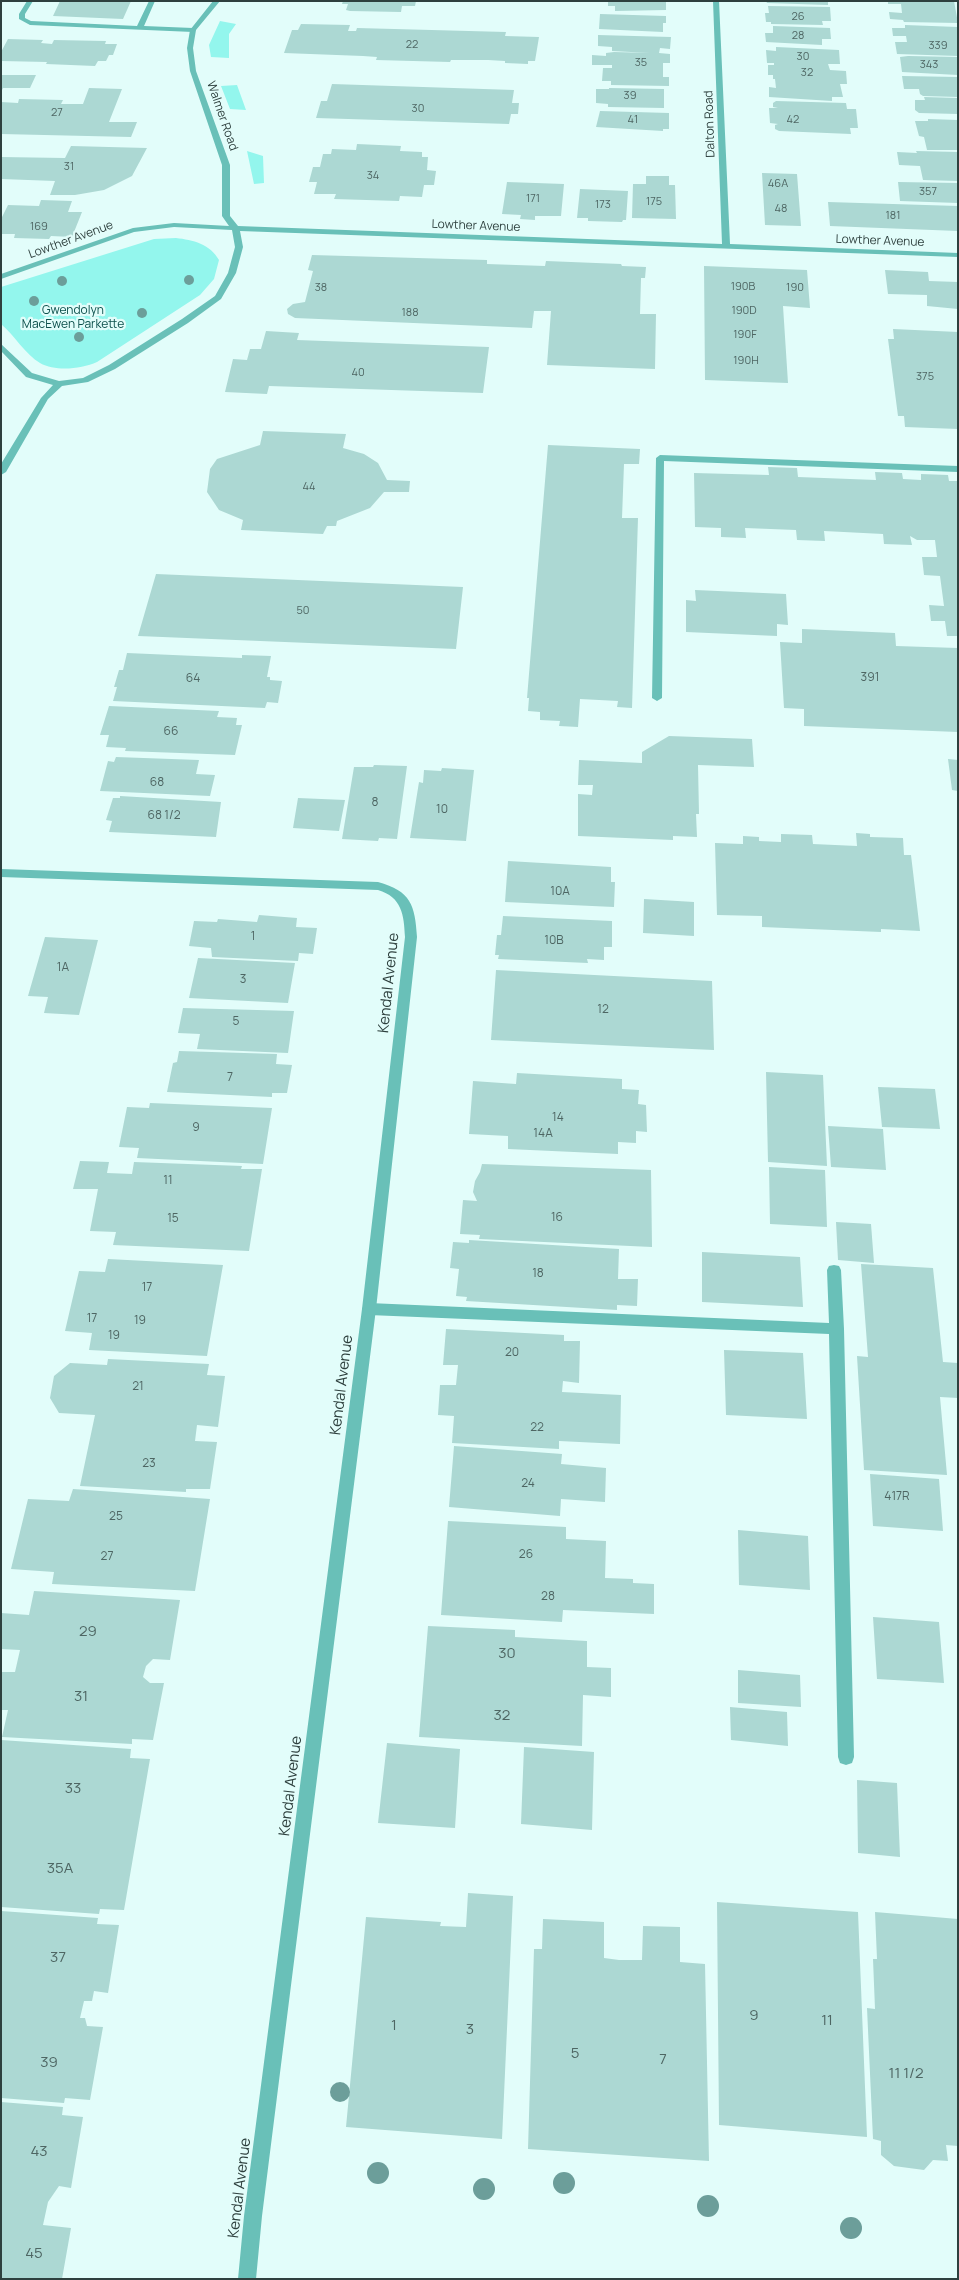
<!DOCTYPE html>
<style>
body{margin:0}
#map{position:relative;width:959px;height:2280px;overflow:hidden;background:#e2fdfa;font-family:Manrope,sans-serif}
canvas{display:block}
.frame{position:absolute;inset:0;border:2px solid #2e403e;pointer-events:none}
</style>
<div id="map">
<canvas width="959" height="2280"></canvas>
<div class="frame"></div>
</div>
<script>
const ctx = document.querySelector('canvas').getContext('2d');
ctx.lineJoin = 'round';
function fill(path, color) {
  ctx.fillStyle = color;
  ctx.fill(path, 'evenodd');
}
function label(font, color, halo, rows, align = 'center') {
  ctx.font = font + ' Manrope,sans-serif';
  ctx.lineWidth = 4.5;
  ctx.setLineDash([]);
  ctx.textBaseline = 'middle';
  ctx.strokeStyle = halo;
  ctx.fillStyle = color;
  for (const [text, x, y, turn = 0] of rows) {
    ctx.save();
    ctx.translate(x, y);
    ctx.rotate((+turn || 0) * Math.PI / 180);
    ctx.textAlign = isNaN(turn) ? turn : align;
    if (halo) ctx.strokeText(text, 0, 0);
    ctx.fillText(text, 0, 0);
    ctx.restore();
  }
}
const green = new Path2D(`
 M220,21L236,24L229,34V58L211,57L209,45Z
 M237,85L246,110L230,109L221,86Z
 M247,151L263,156L264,183L254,184Z
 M176,238C193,240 210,244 219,260L214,279L200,295L97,362C81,369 56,372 40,363C26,355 14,335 1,324V287L154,239Z`);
const building = new Path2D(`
 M60,1H131L123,19L53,16Z
 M343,1H416L415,6H402L401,12L350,11L346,10L348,4H342Z
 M608,1H666V10L615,11V6H608Z
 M766,1H828V5L767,3Z
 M888,1H954L958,23L904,22L903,20L890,19L889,12L902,13L901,4H888Z
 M768,6L830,7L831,21H822L823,25L771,24V22H766L765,13H769Z
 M600,14L666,16V23H663V32L599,29Z
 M301,24L350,25L348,31H356L357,28L506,32L505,36L539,37L535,61H528V64L505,63V61L488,60H451L450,62L376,60L377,57L363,56L284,53L292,30H298Z
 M905,25L958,27V56L897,54L895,42H907L906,36H893L892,28H905Z
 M773,26L830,28L831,39H822V45L766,42L765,33H773Z
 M598,35L671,37L670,49L660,48L659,53L670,54V63H663V77H669V86L611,85V81H602L603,68H612V65H592V55L606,56V53L614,52L650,53L612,51V47L598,46Z
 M8,39L43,40L41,43L52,44L54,40L106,41L105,44H117L113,55H109L106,61H98L95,66L46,64L47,62L1,61V52Z
 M776,47L839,50L840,64H828L830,70L846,71L847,84H840L843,97H832V101L769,97V87L776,88L775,79H773V75H768V65H774V63H767L766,50L776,51Z
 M908,56L958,57V75L902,72L900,57Z
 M1,75H36L30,88H3L1,92Z
 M902,76L958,77V97L923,96L920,94L919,89H904Z
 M332,84L514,90L512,103H519L518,114H511L509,124L316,118L321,101H327Z
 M89,88L122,89L109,122H137L131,137L1,134V102L18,103L19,99L63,100L61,104H83Z
 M609,88L664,89V108L608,107V104L596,103V89H609Z
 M924,97L958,98V114L919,113L915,110V100H925Z
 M776,101L846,103L847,109H856L858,128H850L851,134L779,131L775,129V125L778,124L770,123L769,108H778L773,107V103Z
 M600,111L669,113V129H663V131L596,127Z
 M928,119L958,120V150H927L924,137L919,136L915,121H928Z
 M357,144L401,146L400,151L422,152V157H428L427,170L436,171L434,185H424L422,197L400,196L399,201L334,199L336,194H314L317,182H309L313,167H320L323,154H331L332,149L356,150Z
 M71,146L147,148L132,176L104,190L75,195H50L55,181L1,179V157L65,158Z
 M916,151L958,152V181L923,180L920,166L899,165L897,152L917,153Z
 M762,173L797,174L801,226L765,225Z
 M646,176H669V185H675L676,219L632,218L633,184H646Z
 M507,182L564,184L561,216H535V220L520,219L521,215L502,214Z
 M898,182L958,183V203L900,201Z
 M580,189L628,191L626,220H623L622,222L588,221V218H577Z
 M41,200L72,201L68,212H82L72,237L51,236L49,239L14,238L15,234H1V219L8,205L39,206Z
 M828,202L958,206V231L830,226Z
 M312,255L487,260V264L545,266L546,261L621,264L622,266L646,267L645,278H641L640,314H656L655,369L547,365L551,311H534L532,328L295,318L288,314L287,309L293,304L305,302L313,271L308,270Z
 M704,266L807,270L810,308L783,306L788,383L705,380Z
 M885,270L928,272L929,281L958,282V309L927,306V295L888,294Z
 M893,329L958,332V429L905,427L904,416H898L888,339H894Z
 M266,331L299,333L297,340L489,347L483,393L269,386L267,394L225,392L233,359L247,360L250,349H261Z
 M263,431L346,434L343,448L364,454L378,463L387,480L410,481L409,492H384L370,508L337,521L336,526H327L323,534L241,530L243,520L219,510L207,492L210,469L217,459L260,445Z
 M548,445L640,449L639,464H624L622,518H638L632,708L617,707L618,701L580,699L578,727L559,726L560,721L540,720V712L528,711L529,698H527Z
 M768,467L797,468L798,477L876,480L875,472L902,473L903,479L921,480V474L948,475L949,481H958V636H947L945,621H931L929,605L944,606L940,576L924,575L922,557H937L935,540H917L910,536L912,545L884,544L883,534L824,531L825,541L797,540L796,530L745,528L746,538L721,537V528L695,527L694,473L769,475Z
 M156,574L463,587L456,649L138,636Z
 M695,590L786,594L788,625L777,624V636L686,632V600L696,601Z
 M802,629L895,633L896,646L958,648V732L804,726V709L784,708L780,642L802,643Z
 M127,653L242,658V655L271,656L267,677H270V680L282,681L278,703L267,702L265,708L113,701L117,687H114L119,670H123Z
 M109,706L219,711L217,717L237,718L236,725H242L235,755L125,751L126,748L106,747L109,735H100Z
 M669,736L752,739L754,767L698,765L699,814H696L697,837L673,836V840L578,836V794L592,795L593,785H578L579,760L642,763V752Z
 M116,757L199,760L196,774L215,775L210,796L100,791L108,761L114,762Z
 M948,759L958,760V791L952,790Z
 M374,765L407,766L397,839L379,838L378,841L342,839L354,767H373Z
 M442,768L474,770L466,841L410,838L419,782L423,783L424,770L441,771Z
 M120,796L221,802L216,837L109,832L112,821L106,820L113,798H120Z
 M298,798L345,800L339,831L293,828Z
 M856,833L870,834V837L903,838L904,855H911L920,931L881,929V932L762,927V916L717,915L715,843L743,844V836L759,837V841L781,842V834L812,835L813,844L857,846Z
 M508,861L611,867V882H615L614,907L505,902Z
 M644,899L694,902V936L643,933Z
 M259,915L297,918L296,927L317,928L313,954L299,953L298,961L212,957L211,948L189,946L194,921L217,922L218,919L257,922Z
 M503,916L612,921V947H604V960L587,959L588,963L498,959L499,955H495L497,935H501Z
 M45,937L98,940L79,1015L44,1013L48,997L28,996Z
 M198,958L295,963L288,1003L189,998Z
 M496,970L712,981L714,1050L491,1040Z
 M183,1008L294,1011L288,1053L197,1049L200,1034L178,1033Z
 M179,1051L277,1054L276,1064L292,1065L287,1093H272V1097L167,1092L173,1063L177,1062Z
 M766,1072L823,1075L827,1166L768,1162Z
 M517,1073L622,1079V1089L639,1090L638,1104L646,1105L647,1132L636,1131V1143L618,1142V1154L508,1149V1136L469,1134L473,1081L516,1084Z
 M878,1087L935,1089L940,1129L882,1127Z
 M150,1103L272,1108L263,1164L137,1158L139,1148L119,1147L127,1107L149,1108Z
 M828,1126L883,1129L886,1170L831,1167Z
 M80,1161L109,1162L107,1173L132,1174L134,1162L242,1166L241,1169H262L249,1251L113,1245L116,1232L90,1231L98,1189H73Z
 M482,1164L651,1170L652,1247L479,1239L480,1235L460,1234L463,1200L477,1201L473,1192L475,1181L480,1172Z
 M769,1167L825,1170L827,1227L770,1224Z
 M836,1222L871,1224L874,1263L838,1260Z
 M469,1240L619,1249L618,1279H638L637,1306L617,1305V1310L466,1301L467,1297L456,1296L459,1269L450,1268L453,1242L469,1243Z
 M702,1252L800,1257L803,1307L702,1302Z
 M108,1259L223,1265L207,1356L89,1350L92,1333L65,1331L79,1271L105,1272Z
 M861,1264L933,1268L943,1362L958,1363V1398L940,1397L947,1475L864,1470L857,1356L868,1357Z
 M446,1329L564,1335V1341H580L579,1383L563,1381L562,1392L621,1395L620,1444L559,1441V1449L452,1443L454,1416L438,1415L440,1385H456L458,1365H443Z
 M724,1350L803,1353L807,1419L726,1415Z
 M108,1359L209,1364L207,1375L225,1376L218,1427L197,1425L195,1441L217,1442L210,1489H186V1492L80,1486L95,1415L59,1413L50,1398L54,1376L70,1363L107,1365Z
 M454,1446L562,1454L561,1464L606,1468L605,1502L561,1499L560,1516L449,1507Z
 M870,1474L939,1479L943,1531L873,1526Z
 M73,1489L210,1499L195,1591L52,1584L54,1572L11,1569L28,1499L69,1501Z
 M448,1521L566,1527V1539L606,1541L605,1578L633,1579V1583L654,1584V1614L563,1610L562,1622L441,1615Z
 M738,1530L808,1536L810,1590L739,1585Z
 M34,1591L180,1600L170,1660L153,1659L146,1666L143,1677L150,1683H164L153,1740L132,1739V1744L2,1737L8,1710H1V1672H15L20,1650L1,1649V1613L29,1615Z
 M873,1617L939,1622L944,1683L877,1679Z
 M428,1626L515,1630V1637L587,1641V1667L611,1668V1697L583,1695L582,1746L419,1737Z
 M738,1670L800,1675L801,1707L738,1703Z
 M730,1707L787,1712L788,1746L731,1740Z
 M1,1740L131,1749L130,1758L150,1759L124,1910L100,1909L99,1914L1,1907Z
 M387,1743L460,1749L455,1828L378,1823Z
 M524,1747L594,1752L592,1830L521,1824Z
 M857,1780L897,1783L900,1857L858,1853Z
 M468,1893L513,1896L502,2139L346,2127L366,1917L441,1922L440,1926L466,1927Z
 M717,1902L858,1912L867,2137L719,2125Z
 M1,1911L98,1918L97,1924L119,1925L108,1993L94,1991L92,2001H84L80,2018H85L87,2026L103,2027L90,2100L65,2098L64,2103L1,2098Z
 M875,1912L958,1919V2146L946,2145L948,2161L933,2160L924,2170L894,2166L881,2155V2141L873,2139L867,2008L875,2009L873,1959H877Z
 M543,1919L604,1922V1958L619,1960H642L643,1926L680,1927V1962L705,1964L709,2161L528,2149L534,1949H542Z
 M1,2102L63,2107L62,2115L83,2117L71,2188L59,2186L48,2202L43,2225L71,2228L62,2279H1Z`);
const lane = new Path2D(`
 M27,1H33L25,14V18L31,21L137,26L149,1H155L144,26L193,28L196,30L193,32L30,25L19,19V14Z
 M660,455L958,466V472L664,461L662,698L657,701L652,698L656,458Z
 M834,1265L839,1266L841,1270L844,1329L854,1757L852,1763L846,1765L840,1763L838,1757L829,1334L369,1315L364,1313L362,1309L364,1305L369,1303L829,1323L827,1270L829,1266Z`);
const street = new Path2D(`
 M213,1H220L196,30L193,48L196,71L230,165V216L238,226L722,244L713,1H719L730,244L958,253V257L240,231L243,247L236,273L221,299L188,323L115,369L88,382L62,386L48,399L6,472L1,475V464L41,398L53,385L26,377L1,351V344L32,373L59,381L83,378L109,365L182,319L215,296L228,273L235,247L232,230L174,227L134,232L1,279V274L133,228L174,223L229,226L222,216V165L190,71L187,48L190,30Z
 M1,869L378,882C411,891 415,905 417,937L376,1309L262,2216L256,2279H238L244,2216L362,1309L405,937C404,915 402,897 378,890L1,877Z`);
const trees = [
 [189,280,5],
 [62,281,5],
 [34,301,5],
 [142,313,5],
 [79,337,5],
 [340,2092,10],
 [378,2173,11],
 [564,2183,11],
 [484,2189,11],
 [708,2206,11],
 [851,2228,11]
];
const farNumbernames = [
 ["26",798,17],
 ["28",798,36],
 ["22",412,45],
 ["339",938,46],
 ["30",803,57],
 ["35",641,63],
 ["343",929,65],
 ["32",807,73],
 ["39",630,96],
 ["30",418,109],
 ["27",57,113],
 ["41",633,120],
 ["42",793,120],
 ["31",69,167],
 ["34",373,176],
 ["46A",778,184],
 ["357",928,192],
 ["171",533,199],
 ["175",654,202],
 ["173",603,205],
 ["48",781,209],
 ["181",893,216],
 ["169",39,227],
 ["190B",743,287],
 ["38",321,288],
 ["190",795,288],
 ["190D",744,311],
 ["188",410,313],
 ["190F",745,335],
 ["190H",746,361],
 ["40",358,373],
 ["375",925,377],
 ["44",309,487],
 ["50",303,611]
];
const farStreetnames = [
 ["Walmer Road",222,116,71],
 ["Dalton Road",710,124,-92],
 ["Lowther Avenue",476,226,2],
 ["Lowther Avenue",71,240,-20],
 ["Lowther Avenue",880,241,2]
];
const farParknames = [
 ["Gwendolyn",73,311],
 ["MacEwen Parkette",73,325]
];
const numberNames = [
 ["391",870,678],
 ["64",193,679],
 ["66",171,732],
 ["68",157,783],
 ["8",375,803],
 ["10",442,810],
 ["68 1/2",164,816],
 ["10A",560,892],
 ["1",253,937],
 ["10B",554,941],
 ["1A",63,968],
 ["3",243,980],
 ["12",603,1010],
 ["5",236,1022],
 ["7",230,1078],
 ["14",558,1118],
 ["9",196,1128],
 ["14A",543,1134],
 ["11",168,1181],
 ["16",557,1218],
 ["15",173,1219],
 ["18",538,1274],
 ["17",147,1288],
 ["17",92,1319],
 ["19",140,1321],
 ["19",114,1336],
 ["20",512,1353],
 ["21",138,1387],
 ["22",537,1428],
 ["23",149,1464],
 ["24",528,1484],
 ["417R",897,1497],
 ["25",116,1517],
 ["26",526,1555],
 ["27",107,1557],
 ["28",548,1597]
];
const streetNames = [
 ["Kendal Avenue",389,983,-84],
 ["Kendal Avenue",342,1385,-83],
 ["Kendal Avenue",291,1786,-83],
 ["Kendal Avenue",240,2188,-83]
];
const nearNumbernames = [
 ["29",88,1632],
 ["30",507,1654],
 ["31",81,1697],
 ["32",502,1716],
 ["33",73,1789],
 ["35A",60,1869],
 ["37",58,1958],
 ["9",754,2016],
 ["11",827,2021],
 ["1",394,2026],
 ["3",470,2030],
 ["5",575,2054],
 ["7",663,2060],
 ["39",49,2063],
 ["11 1/2",906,2074],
 ["43",39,2152],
 ["45",34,2254]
];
fill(green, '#93f6ed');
fill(building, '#acd8d3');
fill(lane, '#69c0b8');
fill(street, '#69c0b8');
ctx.fillStyle = '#6c9e9a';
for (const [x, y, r] of trees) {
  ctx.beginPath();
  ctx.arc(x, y, r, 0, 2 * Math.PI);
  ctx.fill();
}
label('11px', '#4e6663', null, farNumbernames);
label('12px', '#2e403e', '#e2fdfa', farStreetnames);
label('12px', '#0c504c', '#e2fdfa', farParknames);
label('12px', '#4e6663', null, numberNames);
label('15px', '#2e403e', '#e2fdfa', streetNames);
label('15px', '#4e6663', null, nearNumbernames);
</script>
